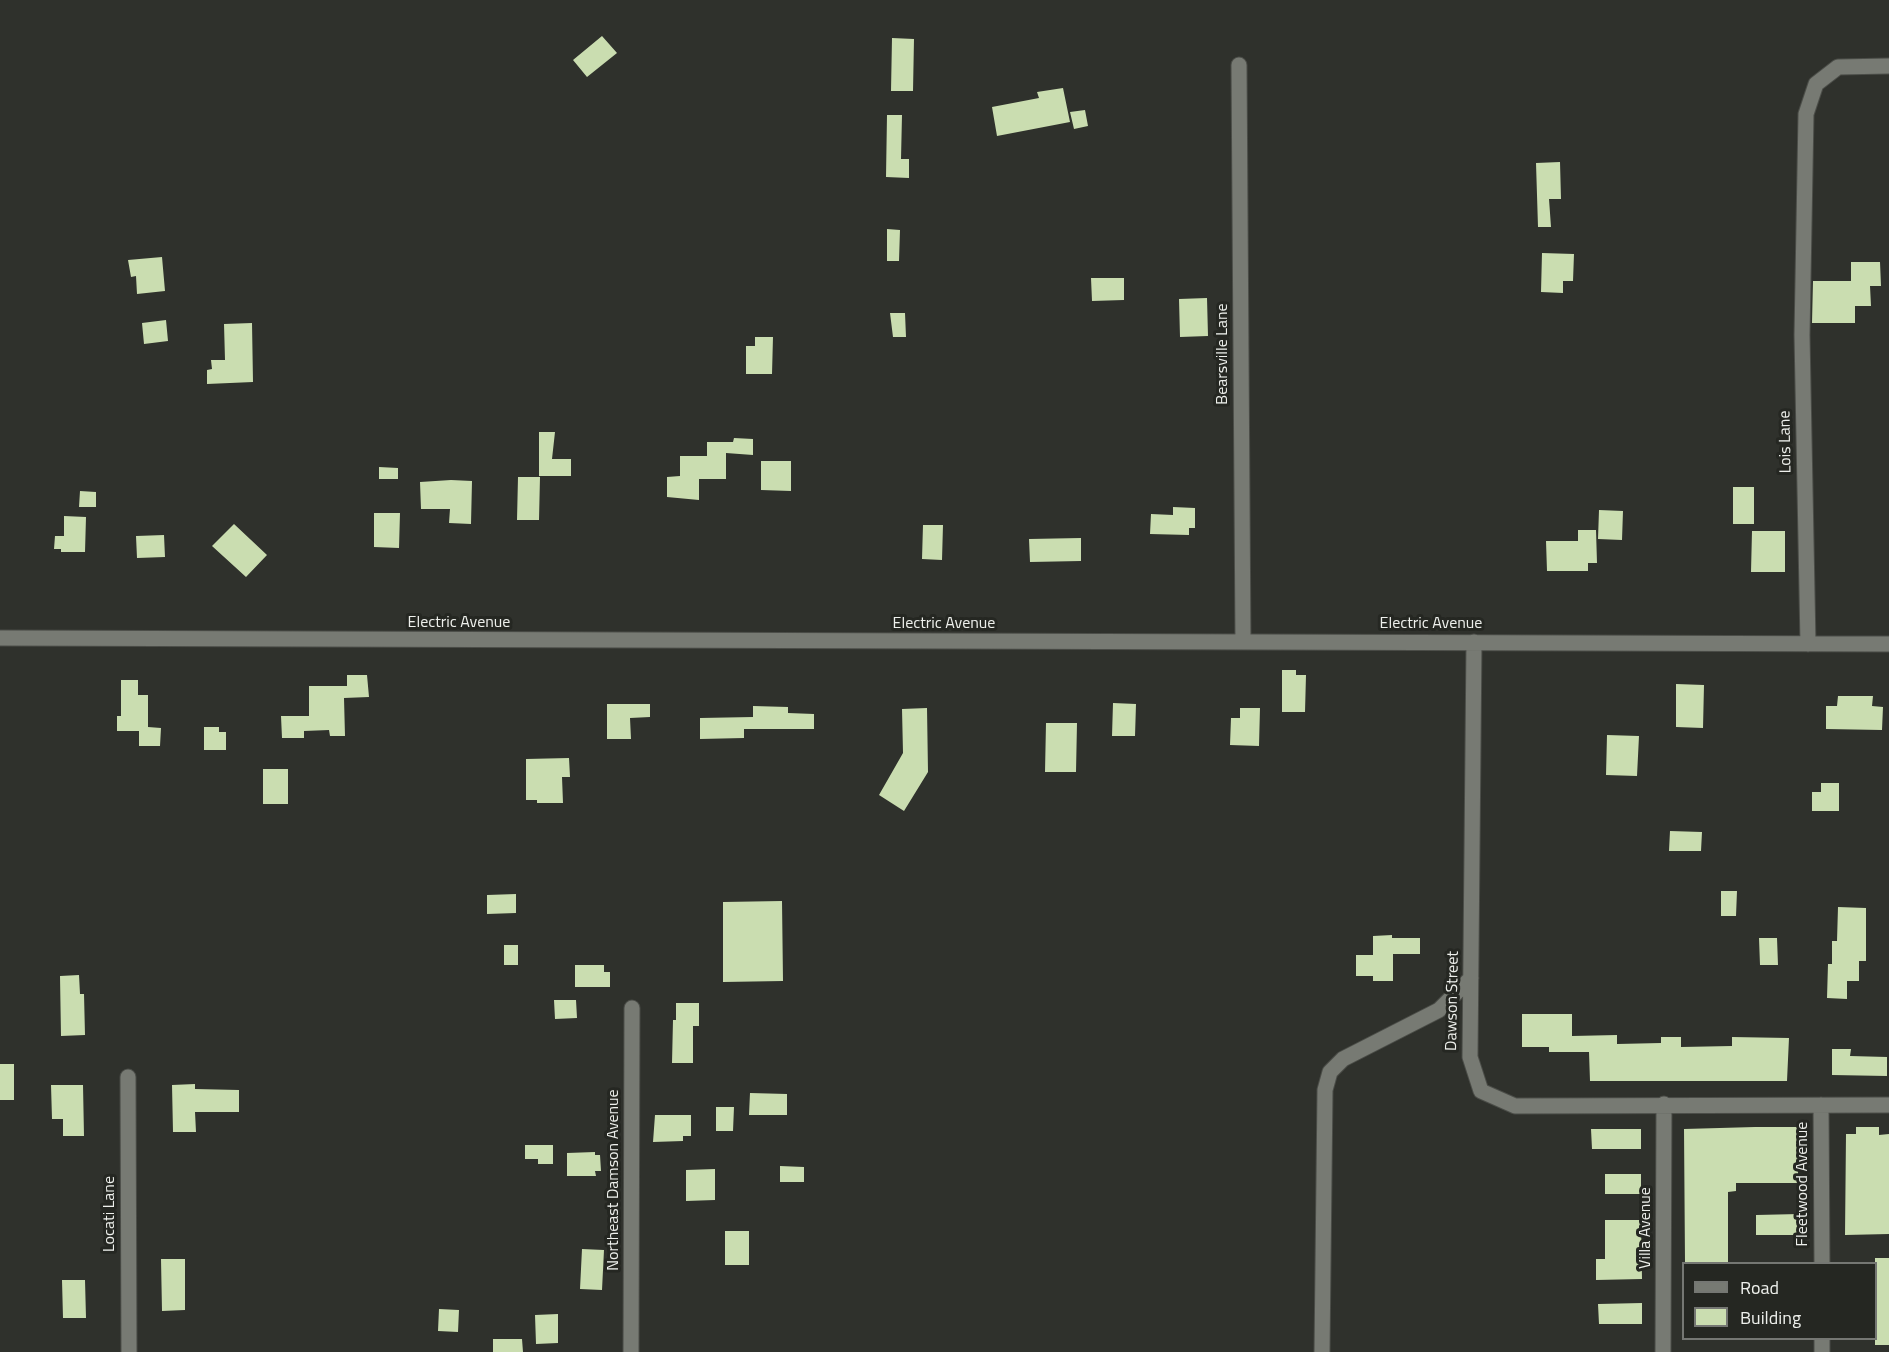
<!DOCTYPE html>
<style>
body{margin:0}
#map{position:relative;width:1889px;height:1352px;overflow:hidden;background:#2f312c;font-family:"Titillium Web",sans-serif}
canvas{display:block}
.legend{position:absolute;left:1682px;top:1262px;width:195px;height:78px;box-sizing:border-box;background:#252722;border:2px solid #757773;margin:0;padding:8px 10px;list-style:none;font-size:18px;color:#eef0ec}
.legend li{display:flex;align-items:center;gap:12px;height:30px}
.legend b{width:30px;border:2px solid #757773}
</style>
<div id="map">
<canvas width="1889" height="1352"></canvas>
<ul class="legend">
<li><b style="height:8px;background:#777a73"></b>Road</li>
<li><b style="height:16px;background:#caddb0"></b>Building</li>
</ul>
</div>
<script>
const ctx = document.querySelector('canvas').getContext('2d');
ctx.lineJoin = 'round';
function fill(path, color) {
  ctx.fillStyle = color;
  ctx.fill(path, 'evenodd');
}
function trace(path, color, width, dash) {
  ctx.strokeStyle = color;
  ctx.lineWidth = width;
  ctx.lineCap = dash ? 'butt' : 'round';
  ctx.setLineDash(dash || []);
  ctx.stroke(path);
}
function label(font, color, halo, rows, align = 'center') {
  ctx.font = font + ' "Titillium Web",sans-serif';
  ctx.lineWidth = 6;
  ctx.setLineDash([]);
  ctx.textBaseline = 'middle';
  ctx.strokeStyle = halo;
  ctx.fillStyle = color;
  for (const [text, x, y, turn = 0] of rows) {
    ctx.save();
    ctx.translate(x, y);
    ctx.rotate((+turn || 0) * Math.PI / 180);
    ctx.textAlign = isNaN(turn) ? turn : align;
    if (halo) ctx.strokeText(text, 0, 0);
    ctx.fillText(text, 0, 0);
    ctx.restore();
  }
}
const building = new Path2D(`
 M602,36L617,53L587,77L573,60Z
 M892,38L914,39L913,91H891Z
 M1063,88L1070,122L997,136L992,107L1039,98L1037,92Z
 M1085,110L1088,126L1074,129L1070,112Z
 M887,115H902L901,159H909V178L886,177Z
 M1560,162L1561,199H1549L1551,227H1538L1536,163Z
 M887,229L900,230L899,261H887Z
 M1542,253L1574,254L1573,281H1563V293L1541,292Z
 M162,257L165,291L137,294L136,276L131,277L128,260Z
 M1851,262H1880L1881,286H1870L1871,306H1855V323H1812L1813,281H1851Z
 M1091,278H1124V300L1092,301Z
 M1207,298L1208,336L1180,337L1179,299Z
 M890,313H905L906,337H893Z
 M166,320L168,341L144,344L142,323Z
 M252,323L253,382L207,384V370L212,369L211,360H225L224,324Z
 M755,337H773L772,374H746V346H755Z
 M539,432H555L552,459H571V476H539Z
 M734,438L753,439V455L726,453V479H699V500L667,497V477L680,476V456H707V442H733Z
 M761,461H791V491L761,490Z
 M379,467L398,468V479H379Z
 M518,477H540L539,520H517Z
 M451,480L472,481L471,524L449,523L450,509H421L420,482Z
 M1733,487H1754V524H1733Z
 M80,491L96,492V507H79Z
 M1173,507L1195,508V528H1189V535L1150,534L1151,514L1173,515Z
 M1599,510L1623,511L1622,540L1598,539Z
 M374,513H400L399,548L374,547Z
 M64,516L86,517L85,552H61V549H54L55,536H64Z
 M234,524L267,555L246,577L212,546Z
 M923,525H943L942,560L922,559Z
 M1578,530H1596L1597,563H1588V571H1547L1546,541H1578Z
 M1752,531H1785V572H1751Z
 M164,535L165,557L137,558L136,536Z
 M1081,538V561L1030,562L1029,539Z
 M1282,670H1296V675H1306L1305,712H1282Z
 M347,675H367L369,697L344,698L345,736H330L329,730L304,731V738H282L281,716H309V686H347Z
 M121,680H138V695H148V727L161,728L160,746H139V731H117V716H121Z
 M1676,684L1704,685L1703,728L1676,727Z
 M1838,696H1873L1872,706L1883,707L1882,730L1826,729V706H1837Z
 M1113,703L1136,704L1135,736H1112Z
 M607,704H650V717L630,718L631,739H607Z
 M753,706L788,707V713L814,714V729H744V738L700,739V718L753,717Z
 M927,708L928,772L904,811L879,795L903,753L902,709Z
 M1240,708H1260L1259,746L1230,745L1231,718H1240Z
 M1046,723H1077L1076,772H1045Z
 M204,727H219V732H226V750H204Z
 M1607,735L1639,736L1637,776L1606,775Z
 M569,758L570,777H562L563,803H537V800H526V759Z
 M263,769H288V804H263Z
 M1821,783H1839V811H1812V792H1821Z
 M1670,831L1702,832L1701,851H1669Z
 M1721,891H1737L1736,916H1721Z
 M516,894V913L487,914V895Z
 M782,901L783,981L723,982V902Z
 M1838,907L1866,908V961H1859V981H1847V999L1827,998L1828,964H1832V941H1837Z
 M1392,935V938H1420V954H1393V981H1373V976H1356V955H1373V936Z
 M1759,938H1777L1778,965H1760Z
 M504,945H518V965H504Z
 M575,965H604V972H610V987H575Z
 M79,975L80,994H84L85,1035L61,1036L60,976Z
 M554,1000H576L577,1018L555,1019Z
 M676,1003H699V1026H693V1063H672L673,1020H676Z
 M1522,1014H1572V1036L1617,1035V1044L1661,1043V1037H1681V1047L1732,1046V1037L1789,1038L1787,1081H1590L1589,1052H1549V1047H1522Z
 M1832,1049H1851L1850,1056L1887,1057V1076L1832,1075Z
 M0,1064H14V1100H0Z
 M195,1084V1089L239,1090V1112H195L196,1132H173L172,1085Z
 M51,1085H83L84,1136H63V1119H52Z
 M750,1093L787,1094V1115H749Z
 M716,1107H734L733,1131H716Z
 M655,1115H691V1136H683V1141L653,1142Z
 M1755,1127H1798V1183H1736V1191L1728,1192V1263H1685L1684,1129Z
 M1856,1127H1879V1135L1889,1134V1234L1845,1235L1846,1134H1856Z
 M1591,1129H1641V1149H1592Z
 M525,1145H553V1164H538V1159H525Z
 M595,1152V1155H600L601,1171H595L596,1176H567V1153Z
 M780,1166L804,1167V1182H780Z
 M715,1169V1200L686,1201V1170Z
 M1605,1174H1641V1194H1605Z
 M1799,1214V1235H1756V1215Z
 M1605,1220H1641L1642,1279L1596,1280V1259H1605Z
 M725,1231H749V1265H725Z
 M582,1249L604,1250L602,1290L580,1289Z
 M1875,1258H1889V1345H1875Z
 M161,1259H185V1310L162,1311Z
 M62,1280H85L86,1318H63Z
 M1642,1303V1324H1599L1598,1304Z
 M439,1309L459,1310L458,1332L438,1331Z
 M558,1314V1343L536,1344L535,1315Z
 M493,1339H522L523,1352H493Z`);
const minor = new Path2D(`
 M1239,65L1243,642
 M0,638L1889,644
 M1474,642L1470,1057L1481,1091L1515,1106L1889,1105
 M1808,644L1802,335L1806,114L1816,84L1838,67L1889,66
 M128,1077L129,1352
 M1821,1105L1822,1264
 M1822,1338V1352
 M631,1352L632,1008
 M1322,1352L1325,1090L1330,1072L1343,1059L1439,1010L1471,978
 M1663,1352L1664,1104`);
const streetNames = [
 ["Bearsville Lane",1223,354,-90],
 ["Lois Lane",1786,442,-91],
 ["Electric Avenue",459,623],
 ["Electric Avenue",944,624],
 ["Electric Avenue",1431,624],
 ["Dawson Street",1453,1001,-89],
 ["Northeast Damson Avenue",614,1180,-90],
 ["Fleetwood Avenue",1803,1184,-90],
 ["Locati Lane",110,1214,-90],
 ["Villa Avenue",1646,1228,-90]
];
fill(building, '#caddb0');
trace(minor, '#4b4d48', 17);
trace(minor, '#777a73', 15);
label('16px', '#eef0ec', '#252722', streetNames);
</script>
